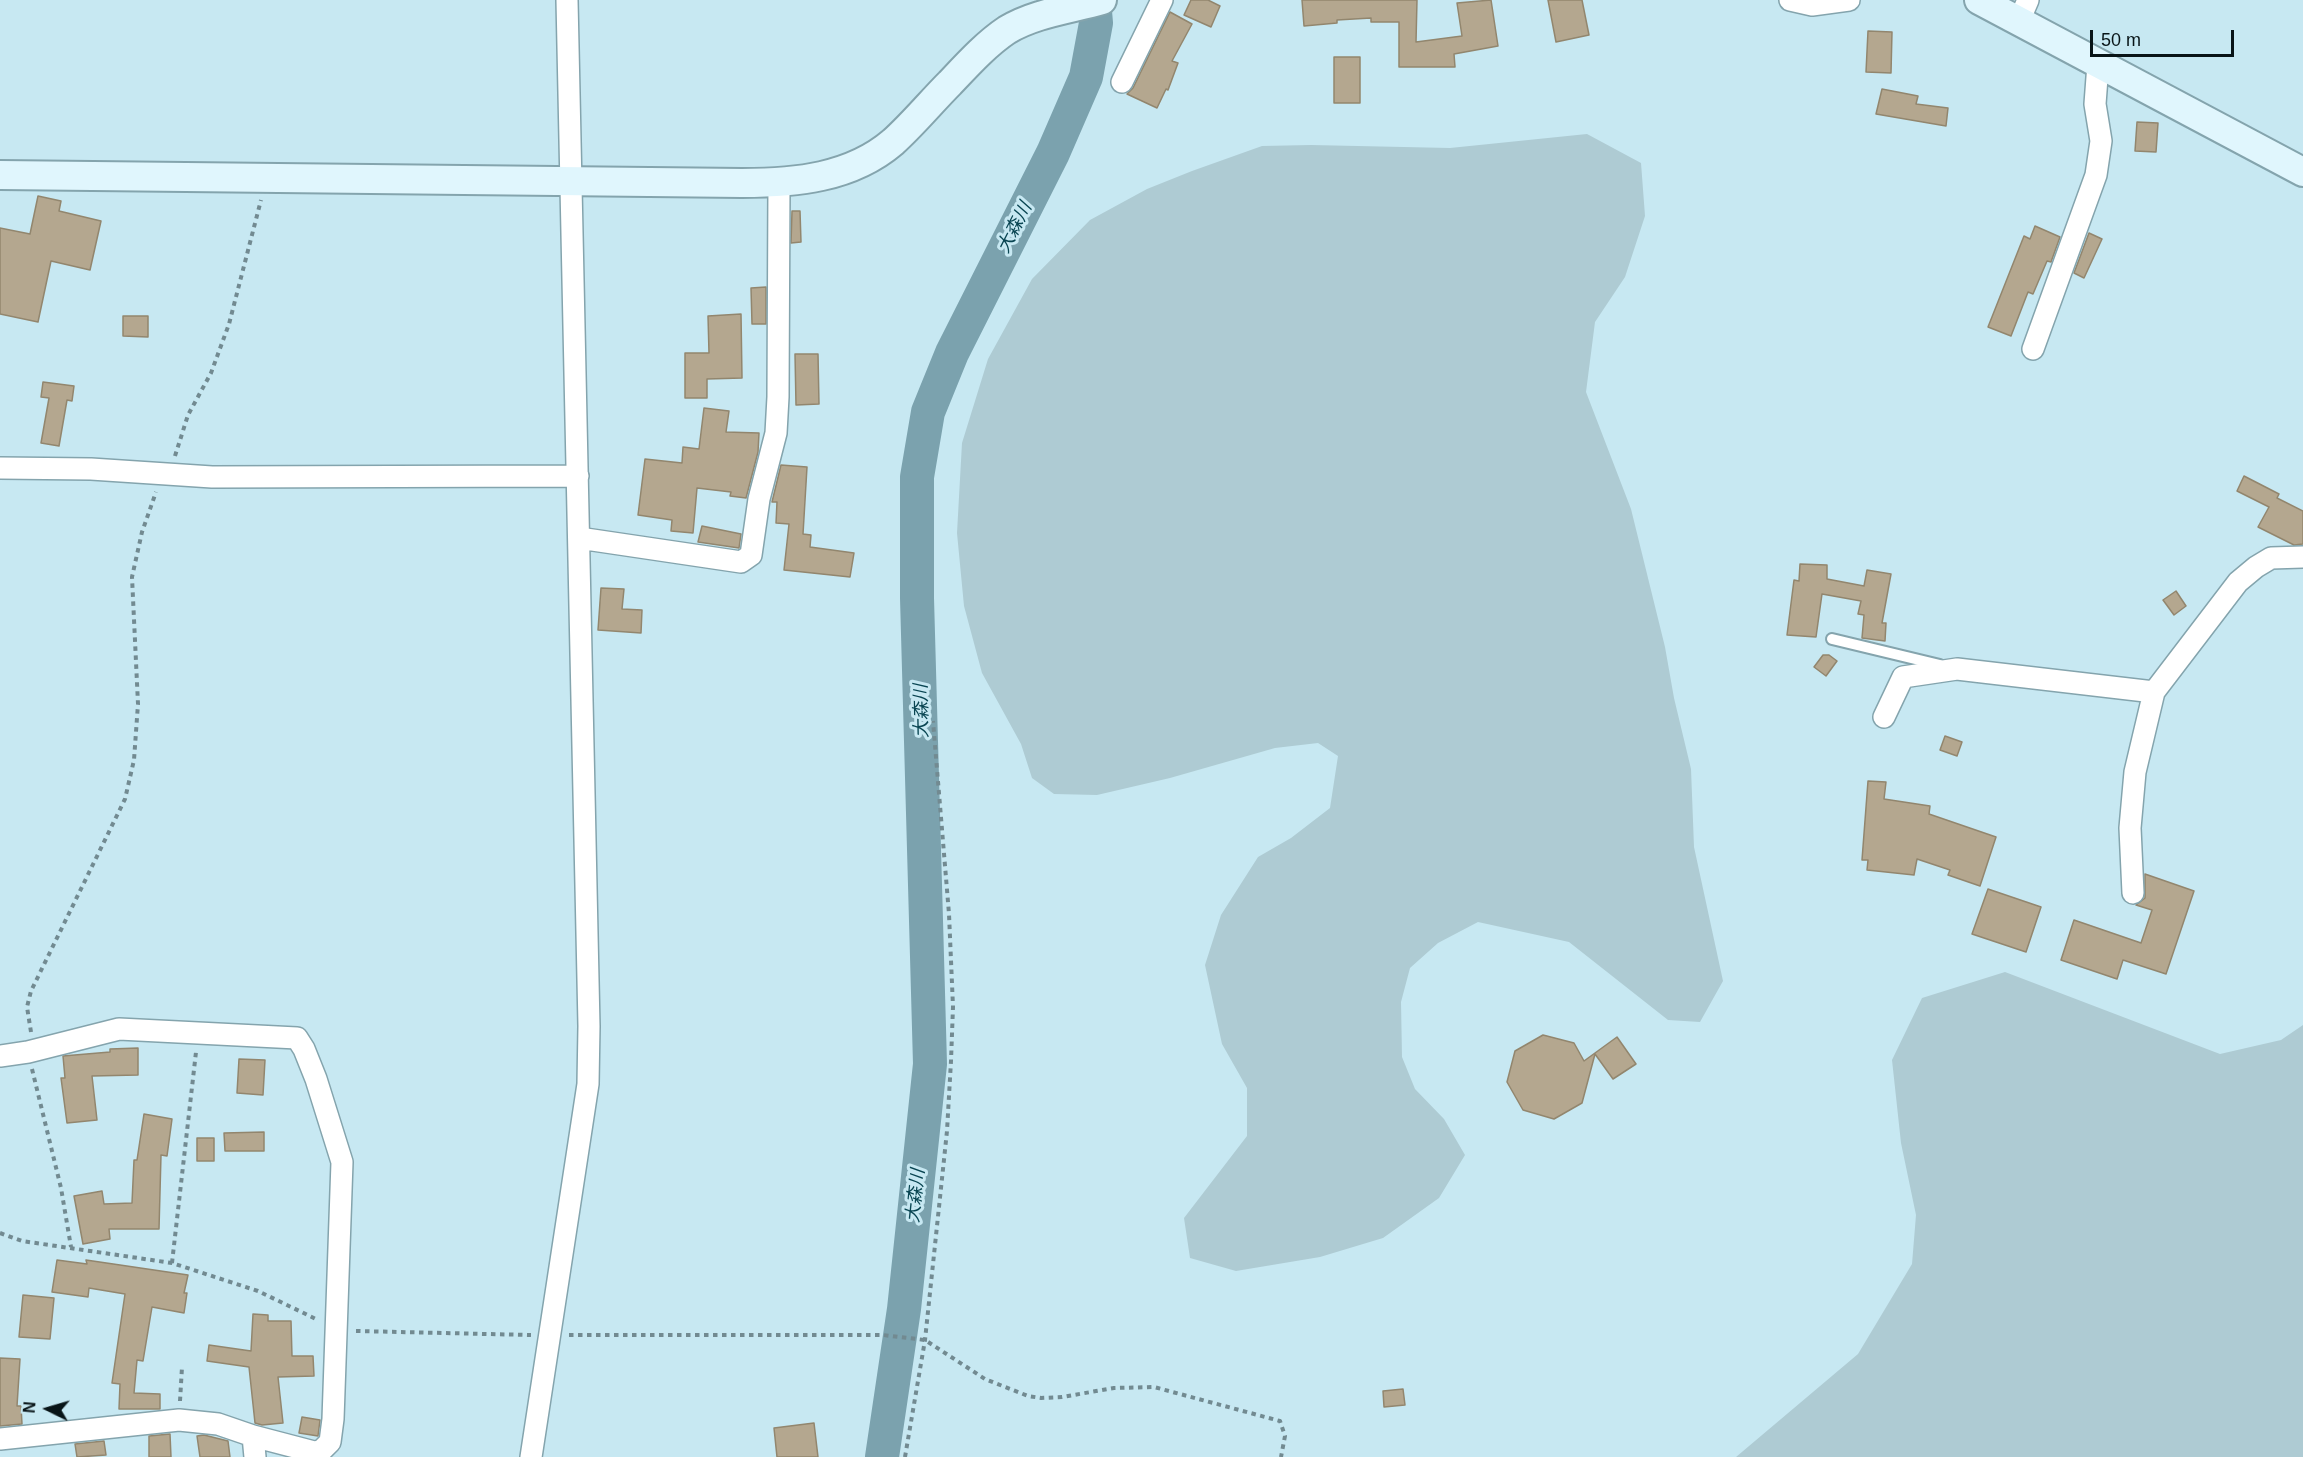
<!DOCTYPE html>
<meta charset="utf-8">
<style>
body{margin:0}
#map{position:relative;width:2303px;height:1457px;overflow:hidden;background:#c7e8f2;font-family:Helvetica,sans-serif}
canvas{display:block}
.north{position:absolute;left:18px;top:1379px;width:60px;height:60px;-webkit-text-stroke:4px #c7e8f2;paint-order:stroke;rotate:275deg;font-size:16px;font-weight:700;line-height:24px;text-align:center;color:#081417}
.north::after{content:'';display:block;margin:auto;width:21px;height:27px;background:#081417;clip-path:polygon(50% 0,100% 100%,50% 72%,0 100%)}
.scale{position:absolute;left:2090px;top:30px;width:144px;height:27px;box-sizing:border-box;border:3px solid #081417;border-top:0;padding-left:8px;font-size:18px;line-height:21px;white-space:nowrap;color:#081417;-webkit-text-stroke:4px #c7e8f2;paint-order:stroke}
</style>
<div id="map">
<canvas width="2303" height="1457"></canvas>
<div class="north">N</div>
<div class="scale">50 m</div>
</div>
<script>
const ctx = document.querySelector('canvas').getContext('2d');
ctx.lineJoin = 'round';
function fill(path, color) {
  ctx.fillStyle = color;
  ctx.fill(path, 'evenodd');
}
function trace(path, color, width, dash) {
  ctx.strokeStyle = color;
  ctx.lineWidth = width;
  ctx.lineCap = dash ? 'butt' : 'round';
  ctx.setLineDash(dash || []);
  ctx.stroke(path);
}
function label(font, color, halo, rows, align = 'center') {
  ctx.font = font + ' Helvetica,"Noto Sans JP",sans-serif';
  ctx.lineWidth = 6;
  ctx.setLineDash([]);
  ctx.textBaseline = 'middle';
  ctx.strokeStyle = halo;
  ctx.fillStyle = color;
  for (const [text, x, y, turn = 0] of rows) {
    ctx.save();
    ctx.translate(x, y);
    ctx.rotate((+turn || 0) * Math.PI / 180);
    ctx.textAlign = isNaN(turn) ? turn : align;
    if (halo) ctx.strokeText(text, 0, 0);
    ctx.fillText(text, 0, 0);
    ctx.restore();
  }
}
const green = new Path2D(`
 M1587,134L1641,163L1645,216L1625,277L1595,322L1586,392L1631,509L1665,647L1674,698L1691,769L1694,847L1723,981L1700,1022L1668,1020L1569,942L1478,922L1438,943L1410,968L1401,1002L1402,1057L1415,1089L1444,1119L1465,1155L1439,1198L1383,1238L1320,1257L1236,1271L1190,1258L1184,1218L1247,1136V1088L1222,1044L1205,965L1221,915L1258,857L1291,838L1330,808L1338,756L1318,743L1275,748L1170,778L1097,795L1054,794L1032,778L1021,744L982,673L964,606L957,533L962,443L988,359L1032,279L1090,220L1147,189L1192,171L1262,146L1311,145L1450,148Z
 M2005,972L2220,1054L2281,1040L2303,1025V1457H1736L1858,1354L1912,1264L1916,1215L1901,1143L1892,1060L1922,998Z`);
const river = new Path2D(`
 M882,1457L904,1309L930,1064L917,598V477L928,412L952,353L1053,153L1086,77L1096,23L1094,0`);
const building = new Path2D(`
 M1191,0H1208L1220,6L1211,27L1184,15Z
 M1302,0H1417L1416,42L1462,36L1457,3L1491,0L1498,46L1454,54L1455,67H1399V22H1371V18L1337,20V23L1304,26Z
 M1548,0H1582L1589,35L1556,42Z
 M1170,12L1192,24L1172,61L1178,63L1168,90L1166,89L1157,108L1127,94L1133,88Z
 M1868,31L1892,32L1891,73L1866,72Z
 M1334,57H1360V103H1334Z
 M1882,89L1918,96L1916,104L1948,108L1946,126L1876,114Z
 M2137,122L2158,123L2156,152L2135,151Z
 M38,196L61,201L59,211L101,221L90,270L51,261L38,322L0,314V228L30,234Z
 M792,211H800L801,242L791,243Z
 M2035,226L2060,237L2051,262L2047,261L2033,294L2028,292L2011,336L1988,327L2024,236L2030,239Z
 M2089,233L2102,239L2084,278L2074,273Z
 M766,287V324H752L751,288Z
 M741,314L742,378L707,379V398H685V353H709L708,316Z
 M123,316H148V337L123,336Z
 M795,354H818L819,404L796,405Z
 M43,382L74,386L72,401L67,400L59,446L41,443L49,398L41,397Z
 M704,408L729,411L726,432L759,433L758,452L746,498L730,496L731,492L697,488L693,533L671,531L672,520L638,515L645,459L682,463L683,447L699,449Z
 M781,465L807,467L803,534L811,535L810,547L854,553L850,577L784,570L789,524L776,523L777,502H772Z
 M2244,476L2279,494L2277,498L2303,511V544L2294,545L2258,527L2269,507L2237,491Z
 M702,526L741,534L739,548L698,542Z
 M1800,564L1827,565V579L1864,586L1867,570L1891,574L1882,623H1886L1885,641L1862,638L1864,615L1858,614L1861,601L1822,594L1816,637L1787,635L1794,580L1799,581Z
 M601,588L624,589L622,609L642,610L641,633L598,630Z
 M2176,591L2186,606L2174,615L2163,600Z
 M1823,655H1829L1837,661L1826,676L1814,667Z
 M1945,736L1962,742L1957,756L1940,750Z
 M1868,781L1886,782L1884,799L1930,806L1929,814L1996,837L1980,886L1948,875L1950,870L1917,859L1914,875L1867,870L1868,860H1862Z
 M2145,874L2194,891L2166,974L2123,960L2117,979L2061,960L2074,920L2141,943L2152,910L2136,905L2145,898Z
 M1988,889L2041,907L2026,952L1972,934Z
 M1543,1035L1574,1043L1584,1061L1617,1037L1636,1064L1613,1079L1595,1054L1582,1103L1554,1119L1523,1110L1507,1082L1515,1051Z
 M138,1048V1075L92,1076L97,1120L67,1123L61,1078H65L63,1056L110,1052V1049Z
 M239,1059L265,1060L263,1095L237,1093Z
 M144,1114L172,1119L167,1156L161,1155L159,1229H109L110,1239L83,1244L74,1196L102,1191L104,1204L132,1203L134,1160H137Z
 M264,1132V1151H225L224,1133Z
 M197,1138H214V1161H197Z
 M57,1260L87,1264L86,1260L188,1275L184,1293H187L184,1313L152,1307L143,1361L137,1360L134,1393L160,1394V1409H119L120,1384L112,1383L125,1294L89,1288L88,1297L52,1292Z
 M23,1295L54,1298L50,1339L19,1337Z
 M253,1314L268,1315V1321H291L292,1356H313L314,1376L278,1377L283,1423L262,1425L255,1423L249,1367L207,1361L209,1345L251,1351Z
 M0,1358L20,1359L17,1406H21L22,1424L0,1426Z
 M1403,1389L1405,1405L1384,1407L1383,1391Z
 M302,1417L320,1420L318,1436L299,1433Z
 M814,1423L818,1457H777L774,1428Z
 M170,1434L171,1457H149V1436Z
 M204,1435L228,1441L230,1457H200L197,1436Z
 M104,1441L106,1455L77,1457L75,1444Z`);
const path = new Path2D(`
 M175,456L188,415L211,373L229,324L261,200
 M31,1032L27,1007L31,991L125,799L134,760L138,704L132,577L142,532L156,492
 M32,1069L61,1188L71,1247
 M0,1233L22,1241L172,1263L258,1291L318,1320
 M172,1263L196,1052
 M356,1331L531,1335
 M569,1335H883L925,1340L985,1379L1028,1396L1041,1398L1062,1397L1114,1388L1154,1387L1280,1421L1285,1436L1281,1457
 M180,1401L182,1367
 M905,1457L925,1340L947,1131L951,1061L953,1007L949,914L933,721`);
const lane = new Path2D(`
 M1832,639L1940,665`);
const street = new Path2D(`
 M1790,0L1812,5L1849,0
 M2019,21L2028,0
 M1122,82L1162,0
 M2033,349L2096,175L2101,141L2095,104L2098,64
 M0,468L91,469L212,477L578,476
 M579,538L741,562L751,555L759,499L776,433L778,397L779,183
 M1884,717L1903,677L1957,669L2154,692
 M2133,893L2130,828L2135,772L2154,692L2238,582L2256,567L2271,558L2303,557
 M0,1056L28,1052L119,1029L297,1038L304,1049L316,1079L342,1162L333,1419L330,1442L321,1451L314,1452L253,1436L255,1457
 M0,1439L179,1420L218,1424L253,1436
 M531,1457L588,1084L589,1026L567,0`);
const secondary = new Path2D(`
 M1979,0L2303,172
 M0,175L742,183C795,183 851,178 893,142C913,124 931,102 950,83C967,65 986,44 1007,30C1035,13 1071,9 1102,0`);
const waterNames = [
 ["大森川",1015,228,-63],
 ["大森川",922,711,-91],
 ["大森川",916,1196,-84]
];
fill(green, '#aecbd3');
trace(river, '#7ba2ae', 34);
fill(building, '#b4a78f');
trace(building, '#92866e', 1.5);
trace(lane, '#84a4ad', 14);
trace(street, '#84a4ad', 24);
trace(secondary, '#84a4ad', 32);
trace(path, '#728a91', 4, [4.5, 4.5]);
trace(lane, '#fff', 10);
trace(street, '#fff', 21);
trace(secondary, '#e0f6fd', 28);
label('italic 18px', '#094552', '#c7e8f2', waterNames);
</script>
